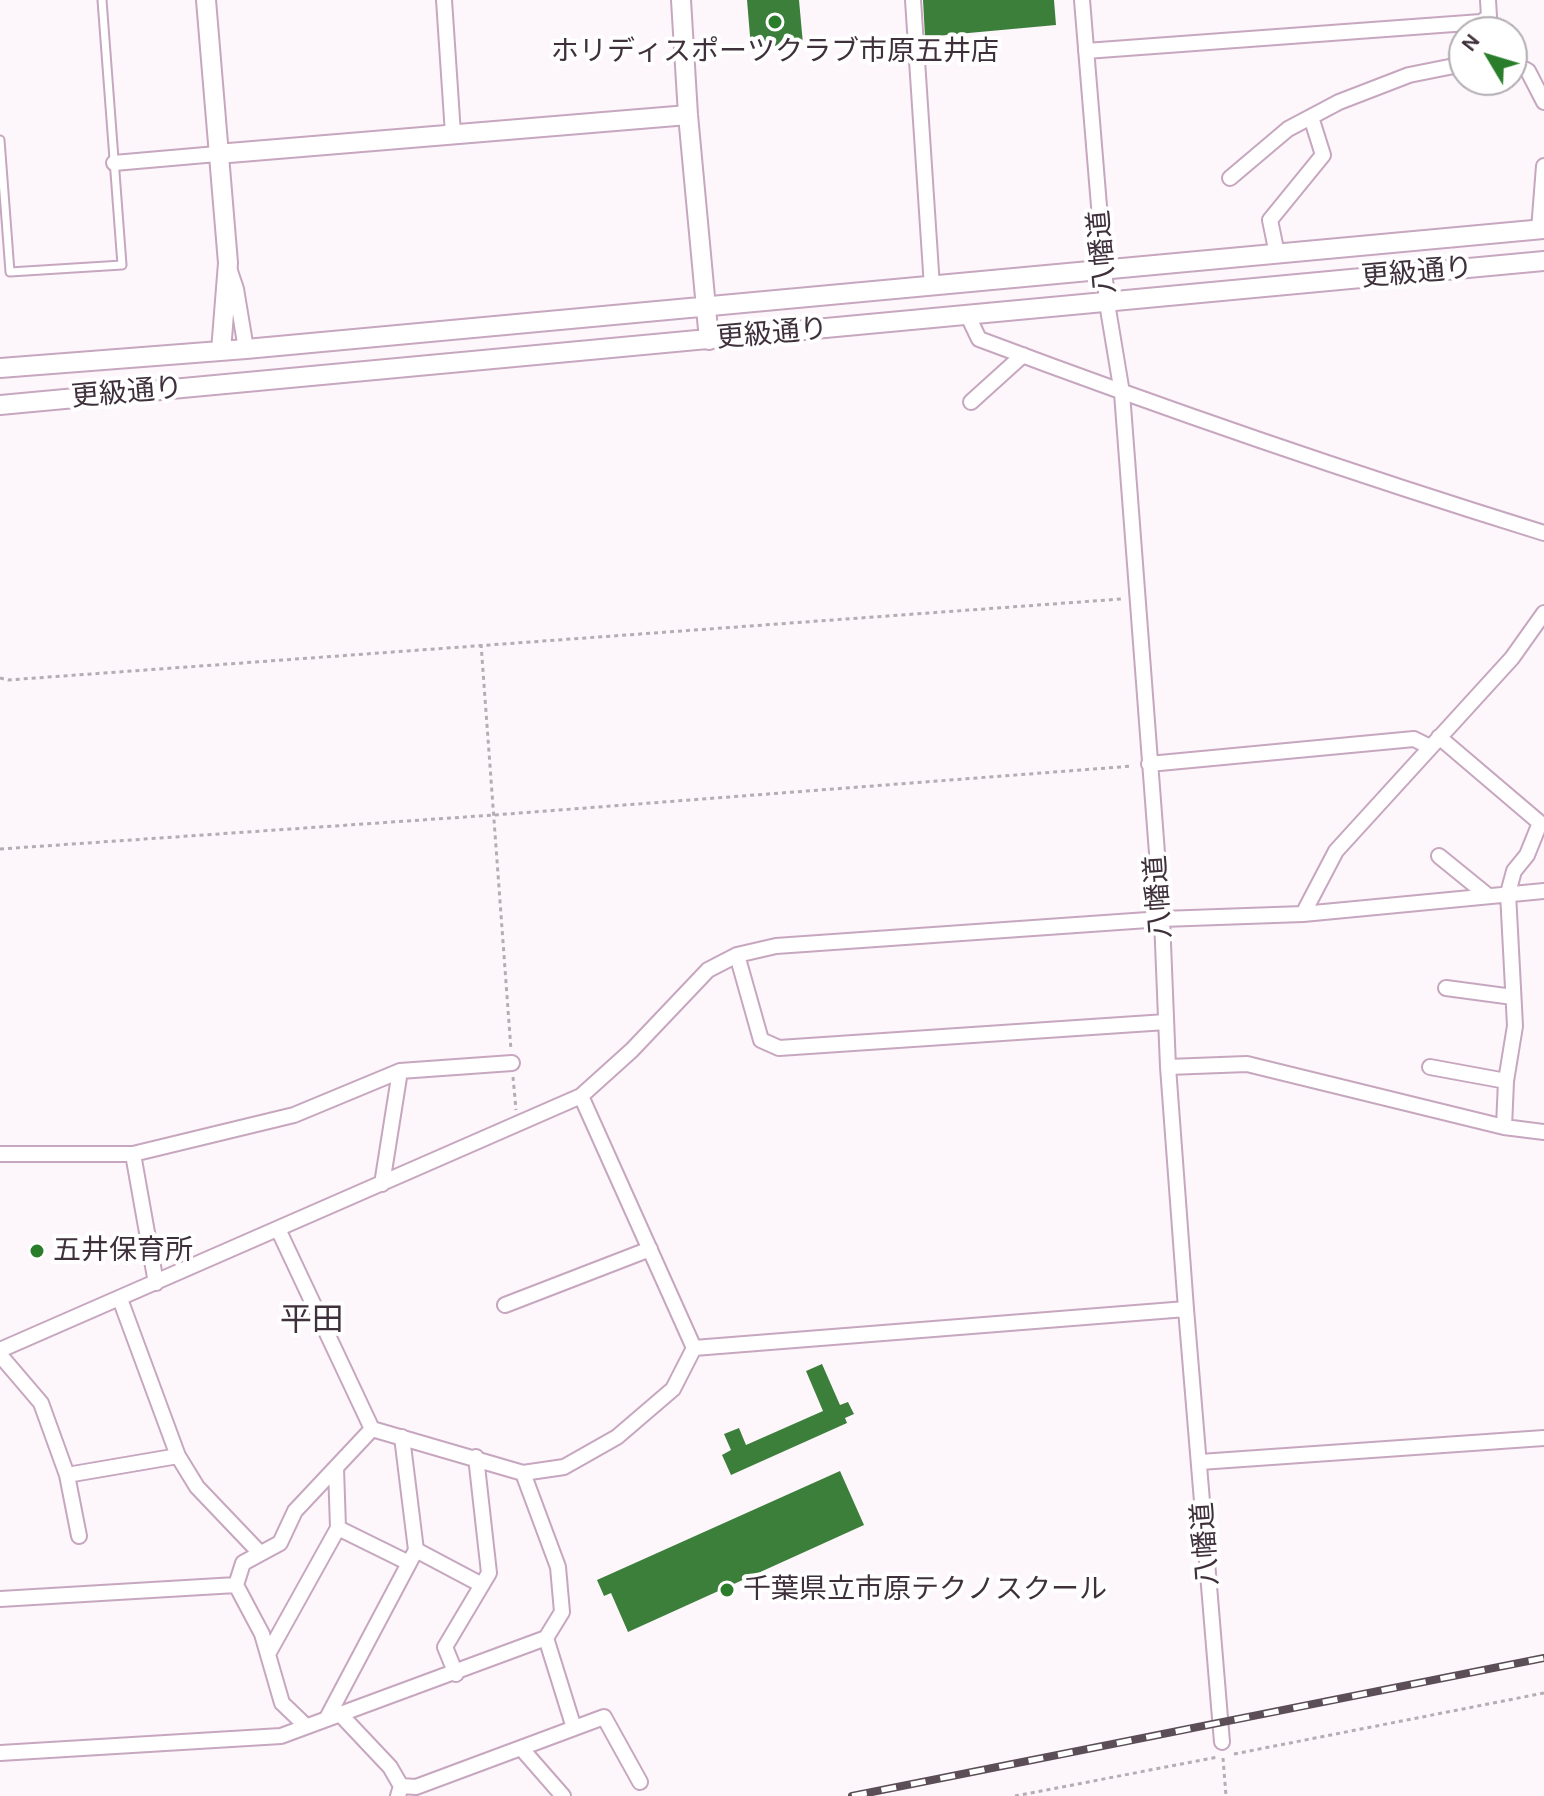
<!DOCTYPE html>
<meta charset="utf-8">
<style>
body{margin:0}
#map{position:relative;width:1544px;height:1796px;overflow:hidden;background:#fdf6fb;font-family:Karla,sans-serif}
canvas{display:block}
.north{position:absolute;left:1448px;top:16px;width:80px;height:80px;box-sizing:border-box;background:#fff;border:2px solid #b2adb1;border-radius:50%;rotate:308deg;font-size:22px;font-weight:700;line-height:32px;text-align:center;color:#3f313b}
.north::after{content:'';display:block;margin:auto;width:28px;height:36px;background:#2a7e2b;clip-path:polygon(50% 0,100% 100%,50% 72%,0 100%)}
</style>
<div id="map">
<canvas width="1544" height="1796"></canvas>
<div class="north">N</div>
</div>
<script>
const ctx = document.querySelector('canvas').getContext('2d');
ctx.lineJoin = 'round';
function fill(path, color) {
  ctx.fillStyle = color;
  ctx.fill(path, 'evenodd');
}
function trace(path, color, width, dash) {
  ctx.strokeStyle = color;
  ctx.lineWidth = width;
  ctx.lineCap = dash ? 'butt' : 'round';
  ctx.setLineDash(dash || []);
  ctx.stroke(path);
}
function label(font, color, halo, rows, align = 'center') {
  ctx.font = font + ' Karla,"Noto Sans JP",sans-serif';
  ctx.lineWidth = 8;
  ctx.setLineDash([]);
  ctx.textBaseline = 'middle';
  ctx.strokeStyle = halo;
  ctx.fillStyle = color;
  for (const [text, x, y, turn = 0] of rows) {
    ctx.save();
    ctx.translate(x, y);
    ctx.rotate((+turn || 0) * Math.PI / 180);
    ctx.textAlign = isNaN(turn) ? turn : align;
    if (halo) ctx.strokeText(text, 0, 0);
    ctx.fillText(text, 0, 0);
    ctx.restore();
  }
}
const building = new Path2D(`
 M747,0H799L803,44L751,48Z
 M923,0H1054L1056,25L925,37Z
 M822,1364L840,1405L848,1402L854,1414L845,1418L847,1423L731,1475L722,1455L731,1450L724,1434L739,1428L746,1445L823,1411L806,1371Z
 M840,1471L864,1525L628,1632L611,1593L604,1596L597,1580Z`);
const path = new Path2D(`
 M481,644L511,1050
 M0,678L8,680L1121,599
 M0,849L494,815L1133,766
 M513,1077L516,1110
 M1234,1754L1544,1693
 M1223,1758L1226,1796
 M1015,1796L1218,1757`);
const service = new Path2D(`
 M0,140L10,272L122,265L102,0`);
const minor = new Path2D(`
 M444,0L453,134
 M913,0L932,287
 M1082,0L1107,303L1122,393L1162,919L1168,1067L1186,1309L1222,1742
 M1086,51L1481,22L1489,17L1488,0
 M1512,62L1528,71L1544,102
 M114,163L217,154
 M1230,178L1288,129L1339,102L1409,75L1464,64
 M1539,230L1544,166
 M1277,254L1270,220L1323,155L1311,117
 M230,271L236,289L246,349
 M968,316L979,339C1165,409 1354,474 1544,533
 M971,402L1023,355
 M1439,737L1540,823L1527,855L1514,871L1508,893L1515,1026L1506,1081L1504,1127
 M1149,764L1414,739L1430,747
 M1439,856L1487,895
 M1303,914L1336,851L1512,658L1544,613
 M737,955L761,1040L779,1048L1166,1022
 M1446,988L1513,997
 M1168,1067L1247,1064L1504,1127L1544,1132
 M1430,1067L1506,1081
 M581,1096L694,1348
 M0,1154H133L294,1115L400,1071L512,1063
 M133,1154L156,1283
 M382,1184L400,1071
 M278,1229L372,1429
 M120,1299L178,1456L197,1487L260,1553
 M505,1305L650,1249
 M694,1348L1186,1309
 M0,1350L581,1096L632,1050L708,970L737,955L776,946L1162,919L1303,914L1544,891
 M0,1355L41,1403L67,1475L79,1536
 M1200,1462L1544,1438
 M67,1475L178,1456
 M338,1528L409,1563
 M416,1550L482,1585
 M0,1599L236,1585
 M546,1638L574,1728
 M268,1654L338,1528L336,1468
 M456,1674L445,1647L489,1573L476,1457
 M340,1714L390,1767L401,1786L398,1796
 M327,1718L416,1550L402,1437
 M306,1726L282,1703L262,1634L236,1585L243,1563L280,1543L295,1511L372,1429L523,1473L564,1467L617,1437L673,1389L694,1348
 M521,1748L563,1796
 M0,1753L281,1736L546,1638L562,1612L558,1567L523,1473
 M401,1786L416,1787L604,1717L640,1782`);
const tertiary = new Path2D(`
 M206,0L228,263L221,351
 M681,0L688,115L709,340
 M217,154L688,115
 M0,368L246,349L1544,229
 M0,405L1544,261`);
const rail = new Path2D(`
 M852,1796L1544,1658`);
const markers = [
 [775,22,8,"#2a7e2b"],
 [37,1251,8,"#2a7e2b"],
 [727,1590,8,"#2a7e2b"]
];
const poiNames = [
 ["ホリディスポーツクラブ市原五井店",775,52,"center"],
 ["五井保育所",53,1251],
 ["千葉県立市原テクノスクール",743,1590]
];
const streetNames = [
 ["八幡道",1103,252,-95],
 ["更級通り",1417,273,-5],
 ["更級通り",772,334,-5],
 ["更級通り",127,393,-5],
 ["八幡道",1159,897,-94],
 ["八幡道",1206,1544,-94]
];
const quarterNames = [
 ["平田",312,1321]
];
fill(building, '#3c7f3b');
trace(service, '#c7a7bf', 11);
trace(minor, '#c7a7bf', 18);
trace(tertiary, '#c7a7bf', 22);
trace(path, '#b6adb4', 3, [4, 4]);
trace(service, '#fff', 7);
trace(minor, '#fff', 14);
trace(tertiary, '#fff', 18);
trace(rail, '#5b4e57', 8);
trace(rail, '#fff', 5, [15]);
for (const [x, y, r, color] of markers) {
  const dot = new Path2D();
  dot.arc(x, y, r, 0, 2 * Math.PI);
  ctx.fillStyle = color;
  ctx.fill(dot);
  trace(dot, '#fff', 3);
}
label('28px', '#3f313b', '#fff', poiNames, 'left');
label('28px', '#3f313b', '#fff', streetNames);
label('32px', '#3f313b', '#fff', quarterNames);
</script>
